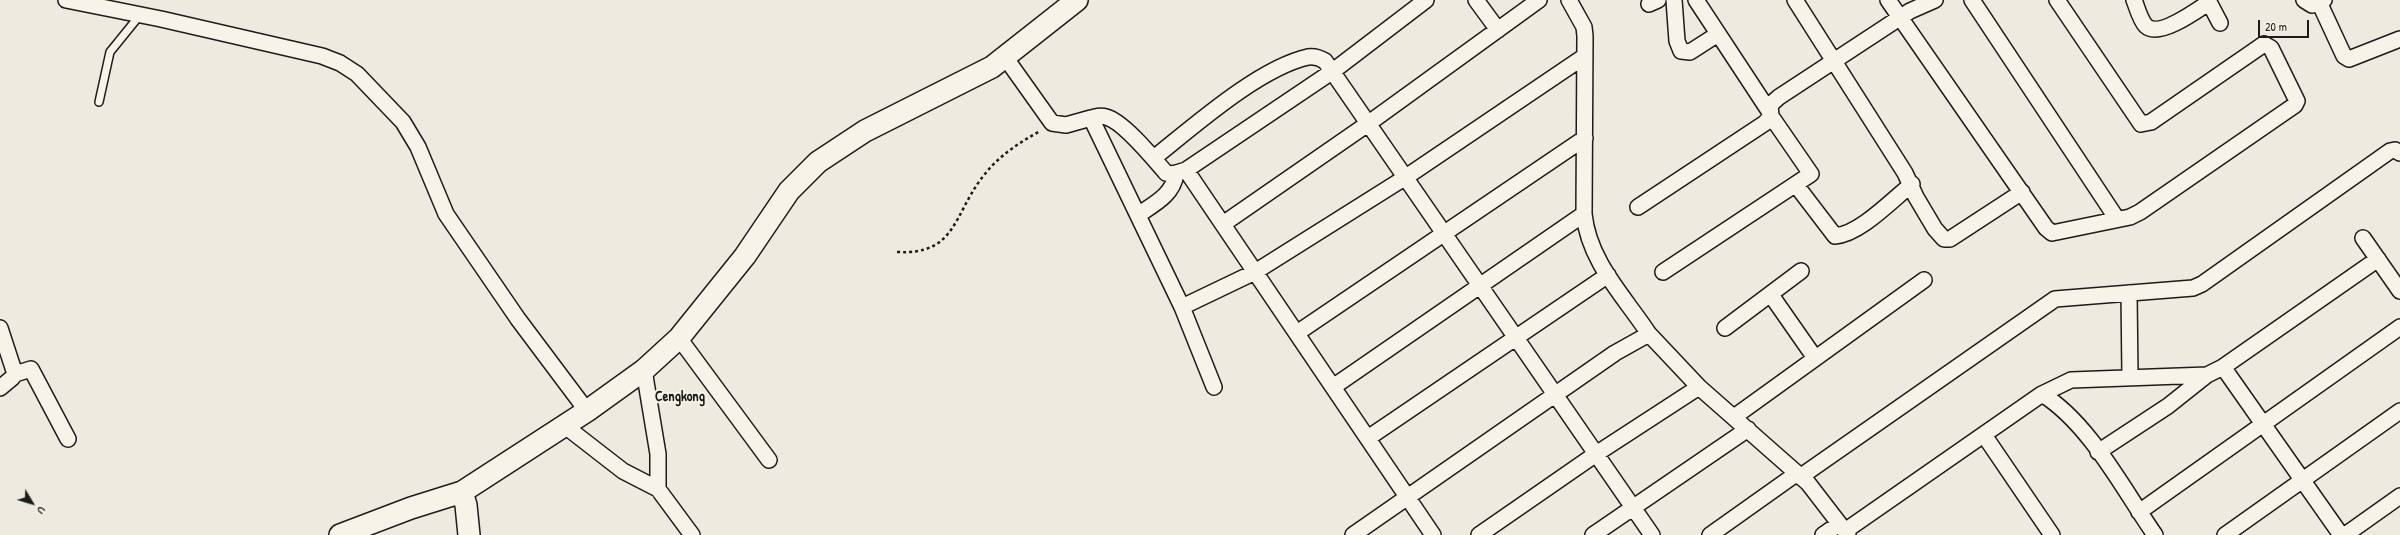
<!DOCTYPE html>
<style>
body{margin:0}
#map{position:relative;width:2400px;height:535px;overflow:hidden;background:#eeeae0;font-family:"Patrick Hand",sans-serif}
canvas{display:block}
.north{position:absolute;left:12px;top:483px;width:40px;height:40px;-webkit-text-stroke:3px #f7f3e8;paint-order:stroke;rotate:128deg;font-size:11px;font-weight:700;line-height:16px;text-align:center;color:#1c1c1c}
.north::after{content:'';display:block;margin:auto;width:14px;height:18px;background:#1c1c1c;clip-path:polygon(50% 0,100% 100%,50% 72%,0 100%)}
.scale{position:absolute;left:2258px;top:20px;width:51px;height:18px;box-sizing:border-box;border:2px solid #1c1c1c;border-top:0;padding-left:5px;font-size:12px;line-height:14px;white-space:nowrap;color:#1c1c1c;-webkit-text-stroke:3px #f7f3e8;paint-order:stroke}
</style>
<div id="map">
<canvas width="2400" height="535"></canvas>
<div class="north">U</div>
<div class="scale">20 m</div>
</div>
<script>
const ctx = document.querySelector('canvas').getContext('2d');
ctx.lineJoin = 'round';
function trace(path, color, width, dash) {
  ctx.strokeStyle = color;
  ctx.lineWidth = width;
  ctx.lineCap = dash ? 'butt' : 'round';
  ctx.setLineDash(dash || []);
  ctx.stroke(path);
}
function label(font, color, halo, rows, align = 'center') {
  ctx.font = font + ' "Patrick Hand",sans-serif';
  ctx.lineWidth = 4;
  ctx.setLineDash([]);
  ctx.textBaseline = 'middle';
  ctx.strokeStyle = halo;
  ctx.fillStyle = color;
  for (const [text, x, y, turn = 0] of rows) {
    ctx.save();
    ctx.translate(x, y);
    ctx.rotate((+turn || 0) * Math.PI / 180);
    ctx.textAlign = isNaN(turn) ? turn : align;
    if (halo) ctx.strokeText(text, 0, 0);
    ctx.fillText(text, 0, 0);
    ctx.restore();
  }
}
const path = new Path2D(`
 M897,252C955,255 953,217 981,179C997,157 1017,144 1040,131`);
const lane = new Path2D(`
 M99,102L110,52L140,15`);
const street = new Path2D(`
 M66,0L161,19L322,56L340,63L357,74L403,122L418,147L446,214L518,319L587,411
 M1476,0L1498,30
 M1569,0L1584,27L1585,36L1584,214C1589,262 1624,296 1649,334
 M1674,0L1677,41L1681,51L1690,52L1718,34
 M1696,0L1769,111
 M1795,0L1905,173L1916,197L1935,229L1944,239H1950L2022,192
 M1888,0L2046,228L2052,233L2130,217L2140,212L2295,105L2297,101L2271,48L2264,44L2151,122L2141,124L2057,0
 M1972,0L2117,219
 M2134,0C2137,7 2140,20 2146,26C2159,38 2196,11 2208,3
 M2208,0L2220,23
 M2304,0L2312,5L2324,0
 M2319,2L2344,56L2349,59L2400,39
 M1649,4L1658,0
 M1005,57L1052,123L1066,125L1091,118
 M1155,157C1194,126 1259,68 1308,57C1314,56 1320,58 1325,61L1652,535
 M1186,170L1433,535
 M1796,185L1835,236C1860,234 1892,200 1912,184
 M1638,207L1765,123L1771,116L1770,105L1779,97L1910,11L1935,0
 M1138,215C1154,204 1173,195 1176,174
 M1223,224L1369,123L1539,0
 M2363,238L2400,291
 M1663,272L1811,174L1771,116
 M2129,293L2130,377
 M1771,295L1815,358
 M1182,307L1255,272L1406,177L1585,56
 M0,328L15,374L12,378L0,388
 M1725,328L1801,271
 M1297,333L1585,138
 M679,338L769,460
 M2223,367L2341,535
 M644,370L658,454V489
 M15,374L31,369L68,439
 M1214,387L1182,307L1091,118C1096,117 1100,115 1106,117C1123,121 1154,159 1166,173L1173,174L1186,170L1333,71L1426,0
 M1333,387L1584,214
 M1734,417L1924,280
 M565,426L623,471L658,489L692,535
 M1984,435L2052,535
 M1368,438L1608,275
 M2098,452L2168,406L2207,375L2223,367L2378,259
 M1800,477L2055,299L2193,288L2202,284L2390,151L2395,150L2400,153
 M2139,512L2400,327
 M1845,531L2042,394
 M1353,535L1615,353L1649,334L1699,387L1808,483L1848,535
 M1479,535L1596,454L1699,387
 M1593,535L1748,429
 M1710,535L1796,474
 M1823,535L1839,524
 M2155,535C2123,489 2090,424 2042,394L2071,380L2207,375
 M2225,535L2400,411
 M2345,535L2400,496`);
const secondary = new Path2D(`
 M462,492L466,505L469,535
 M340,535L411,508L462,492L587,411L644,370L679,338L745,256L789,191L818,162L865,131L992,67L1077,0`);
const quarterNames = [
 ["Cengkong",680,397]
];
trace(lane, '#1c1c1c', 10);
trace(street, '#1c1c1c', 18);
trace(secondary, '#1c1c1c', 24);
trace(path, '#1c1c1c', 2.5, [3, 3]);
trace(lane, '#f7f3e8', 7);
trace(street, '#f7f3e8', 15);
trace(secondary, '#f7f3e8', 21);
label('bold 14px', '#1c1c1c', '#f7f3e8', quarterNames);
</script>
